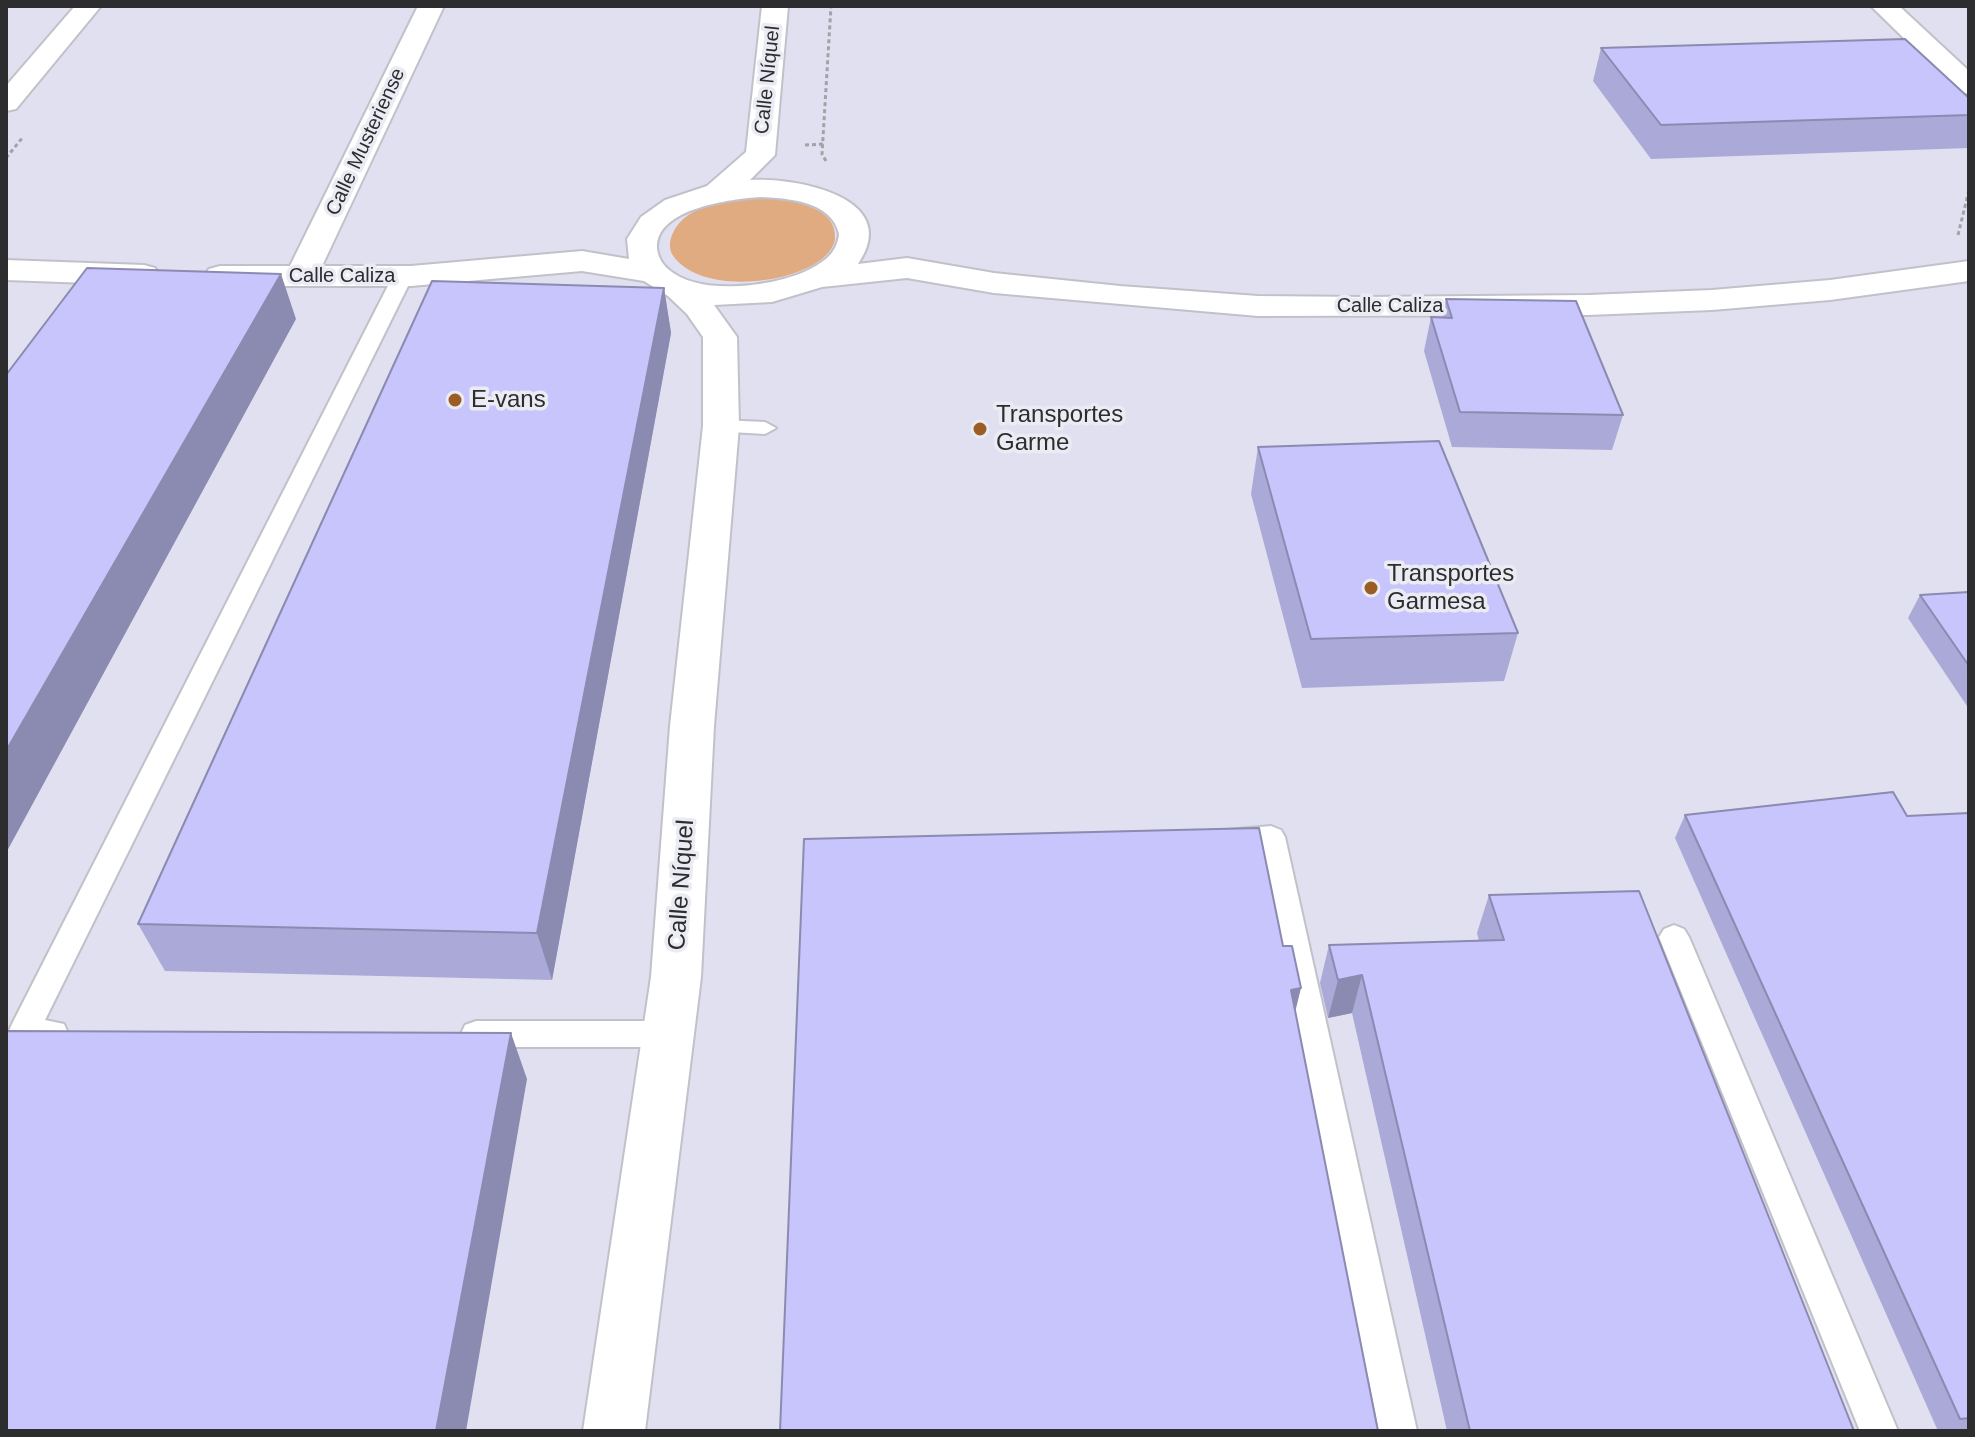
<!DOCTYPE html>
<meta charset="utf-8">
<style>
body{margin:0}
#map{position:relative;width:1975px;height:1437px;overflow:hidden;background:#ebebf3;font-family:Helvetica,sans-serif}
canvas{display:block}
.frame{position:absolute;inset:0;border:8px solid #2d2d30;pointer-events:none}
</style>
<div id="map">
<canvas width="1975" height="1437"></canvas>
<div class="frame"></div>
</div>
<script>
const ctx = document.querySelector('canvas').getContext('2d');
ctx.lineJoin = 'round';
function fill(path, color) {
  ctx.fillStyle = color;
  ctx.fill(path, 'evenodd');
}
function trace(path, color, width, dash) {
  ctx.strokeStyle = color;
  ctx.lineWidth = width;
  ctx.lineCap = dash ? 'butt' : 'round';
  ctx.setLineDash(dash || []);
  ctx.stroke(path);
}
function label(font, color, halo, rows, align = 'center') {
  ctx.font = font + ' Helvetica,sans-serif';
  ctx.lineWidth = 7;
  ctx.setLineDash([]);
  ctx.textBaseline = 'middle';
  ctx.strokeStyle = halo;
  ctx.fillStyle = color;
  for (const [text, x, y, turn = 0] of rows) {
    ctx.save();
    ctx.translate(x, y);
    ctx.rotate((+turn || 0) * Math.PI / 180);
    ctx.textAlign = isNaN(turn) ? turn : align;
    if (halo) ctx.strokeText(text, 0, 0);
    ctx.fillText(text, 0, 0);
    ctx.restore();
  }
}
const built = new Path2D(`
 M6,6H1969V1431H6Z`);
const green = new Path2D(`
 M764,198C788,200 838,205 835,239C834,247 828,254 822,259C789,285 702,294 674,257C669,251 669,242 672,235C685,202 734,200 764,198Z`);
const path = new Path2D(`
 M805,145L824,144
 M6,158L23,137
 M826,161L822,154L831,6
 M1958,235L1969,190`);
const service = new Path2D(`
 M403,270L413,276L45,1020L64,1024L68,1033L64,1042C48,1048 28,1048 12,1042L8,1033L12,1024L393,276Z
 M721,420L765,422L776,428L765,434L713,431L710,426Z
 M1271,826L1281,830L1285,837L1417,1431H1379L1259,848L1226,849L1216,845L1212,838L1216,831Z
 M1674,925L1684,929L1689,937L1898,1431H1860L1659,937L1664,929Z
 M476,1021H667L678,1025L682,1034L678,1043L667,1047H476L465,1043L461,1034L465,1025Z`);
const minor = new Path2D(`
 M75,6H101L16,109L6,111V86Z
 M418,6H444L322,266H411L582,251L629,259L627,239L641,217L665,200L707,186L746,152L762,6H788L775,155L750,180C795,177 904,197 858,264L907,258L994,273L1120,286L1258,296L1365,297L1588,295L1712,290L1830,280L1969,261V281L1830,300L1712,310L1588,315L1258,316L994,293L907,278L822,287L772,302L714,305L737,337L739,426L714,726L701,977L645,1431H583L651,977L670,726L703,426V337L687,314L668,296L644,281L582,271L411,286H220L209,283L204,276L209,269L220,266H290ZM760,197C787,198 832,201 839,234C837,255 821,264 804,272C769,287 698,296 668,269C662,264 657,255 657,247C657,208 732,199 760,197Z
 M1871,6H1899L1969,71V94L1959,92Z
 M6,260L144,265L155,268L160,275L155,282L144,285L6,280Z`);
const wall = new Path2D(`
 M1601,48L1969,98V148L1651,159L1593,81Z
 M664,288L671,333L552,980L165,971L138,924Z
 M1446,299L1623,415L1612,450L1452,447L1424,351L1431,317H1442Z
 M1258,447L1518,633L1504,681L1302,688L1251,494Z
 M1969,592V709L1908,618L1920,595Z
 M1969,813V1431H1938L1675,838L1685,815L1907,816Z
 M1489,895L1854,1431H1447L1352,1013L1328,1018L1320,983L1329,945L1479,941L1477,933Z`);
const shadedWall = new Path2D(`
 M281,274L296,319L6,853V751Z
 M664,288L671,333L552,980L537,933Z
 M1362,975L1352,1013L1328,1018L1338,980Z
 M1301,988L1292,1025L1291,990Z
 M511,1033L527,1079L466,1431H436Z`);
const building = new Path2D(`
 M1905,39L1969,98V115L1661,125L1601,48Z
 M87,268L281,274L6,751V375Z
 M432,281L664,288L537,933L138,924Z
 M1446,299L1576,301L1623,415L1460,412L1431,317L1452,318Z
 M1439,441L1518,633L1311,639L1258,447Z
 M1969,592V666L1920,595Z
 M1893,792L1907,816L1969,813V1418L1960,1419L1685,815Z
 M1259,828L1283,946H1292L1301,988L1291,990L1378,1431H780L804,839Z
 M1639,891L1854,1431H1470L1362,975L1338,980L1329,945L1504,940L1489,895Z
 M6,1031L511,1033L436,1431H6Z`);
const markers = [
 [455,400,8,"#9c5d24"],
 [980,429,8,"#9c5d24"],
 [1371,588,8,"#9c5d24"]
];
const farStreetnames = [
 ["Calle Níquel",768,80,-84],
 ["Calle Musteriense",366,142,-65],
 ["Calle Caliza",342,276],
 ["Calle Caliza",1390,306]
];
const poiNames = [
 ["E-vans",471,400],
 ["Transportes",996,415],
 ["Garme",996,443],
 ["Transportes",1387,574],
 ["Garmesa",1387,602]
];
const streetNames = [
 ["Calle Níquel",682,885,-86]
];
fill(built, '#e0e0f0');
fill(green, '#e1ab82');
trace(service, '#c1c1c9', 4);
trace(minor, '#c1c1c9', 4);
trace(path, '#a2a2a8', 3, [4, 3]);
fill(service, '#fff');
fill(minor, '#fff');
fill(wall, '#aba9d8');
fill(shadedWall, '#8b8ab0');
fill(building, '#c7c5fb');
trace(building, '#8b8ab0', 2);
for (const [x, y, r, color] of markers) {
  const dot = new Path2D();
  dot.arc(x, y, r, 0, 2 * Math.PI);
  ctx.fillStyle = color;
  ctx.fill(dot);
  trace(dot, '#ebebf3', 3);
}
label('20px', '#2d2d30', '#ebebf3', farStreetnames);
label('24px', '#2d2d30', '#ebebf3', poiNames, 'left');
label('24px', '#2d2d30', '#ebebf3', streetNames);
</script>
